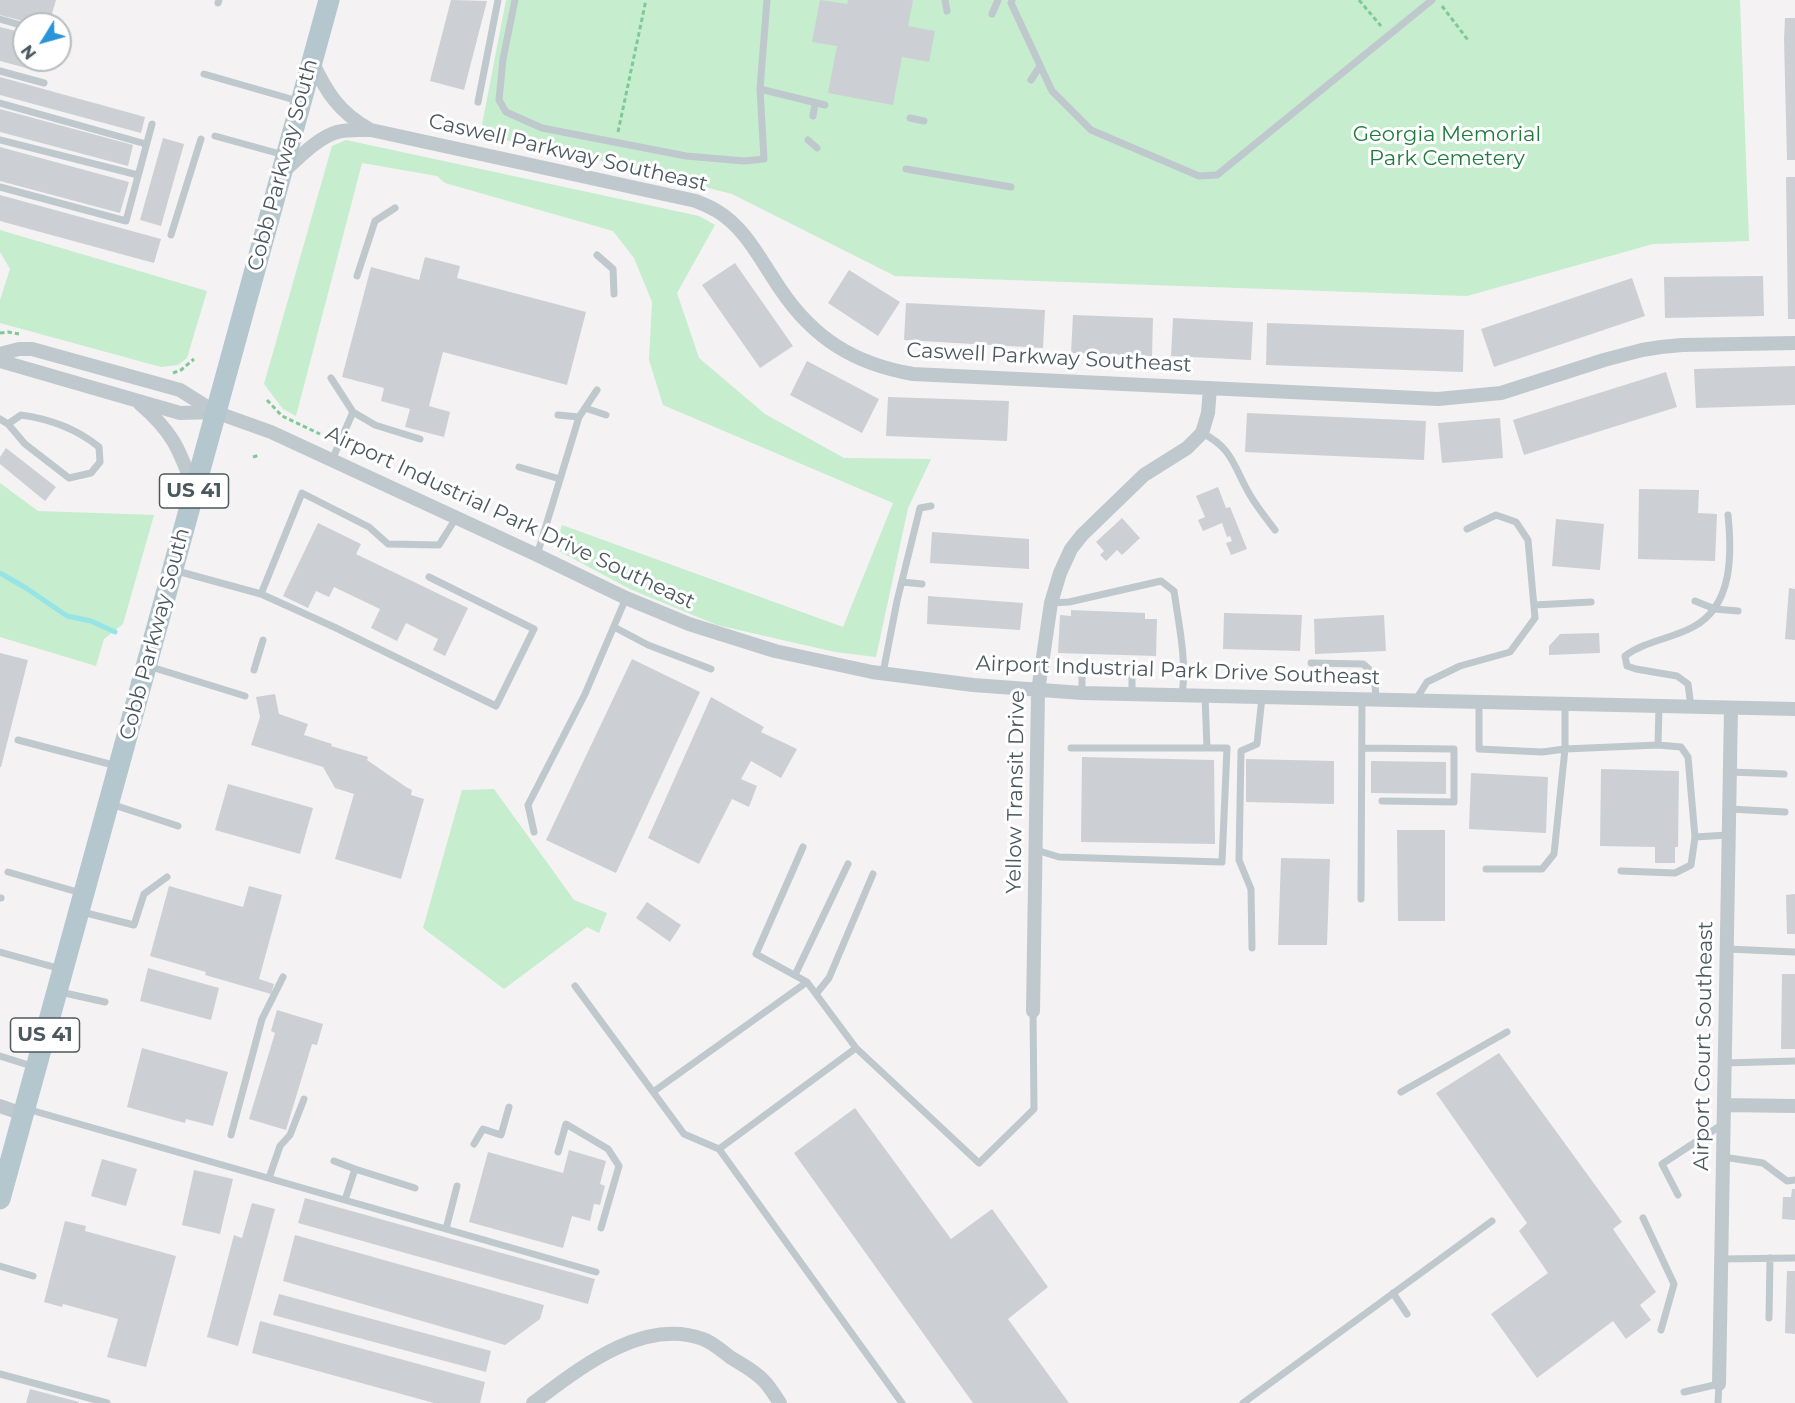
<!DOCTYPE html>
<style>
body{margin:0}
#map{position:relative;width:1795px;height:1403px;overflow:hidden;background:#f4f2f2;font-family:Montserrat,sans-serif}
canvas{display:block}
.north{position:absolute;left:12px;top:12px;width:60px;height:60px;box-sizing:border-box;background:#fff;border:2px solid #b7bcbf;border-radius:50%;rotate:233deg;font-size:16px;font-weight:700;line-height:24px;text-align:center;color:#4b585e}
.north::after{content:'';display:block;margin:auto;width:21px;height:27px;background:#2994d7;clip-path:polygon(50% 0,100% 100%,50% 72%,0 100%)}
</style>
<div id="map">
<canvas width="1795" height="1403"></canvas>
<div class="north">N</div>
</div>
<script>
const ctx = document.querySelector('canvas').getContext('2d');
ctx.lineJoin = 'round';
function fill(path, color) {
  ctx.fillStyle = color;
  ctx.fill(path, 'evenodd');
}
function trace(path, color, width, dash) {
  ctx.strokeStyle = color;
  ctx.lineWidth = width;
  ctx.lineCap = dash ? 'butt' : 'round';
  ctx.setLineDash(dash || []);
  ctx.stroke(path);
}
function label(font, color, halo, rows, align = 'center') {
  ctx.font = font + ' Montserrat,sans-serif';
  ctx.lineWidth = 6;
  ctx.setLineDash([]);
  ctx.textBaseline = 'middle';
  ctx.strokeStyle = halo;
  ctx.fillStyle = color;
  for (const [text, x, y, turn = 0] of rows) {
    ctx.save();
    ctx.translate(x, y);
    ctx.rotate((+turn || 0) * Math.PI / 180);
    ctx.textAlign = isNaN(turn) ? turn : align;
    if (halo) ctx.strokeText(text, 0, 0);
    ctx.fillText(text, 0, 0);
    ctx.restore();
  }
}
const green = new Path2D(`
 M506,0H1740L1749,241L1653,244L1467,296L895,276L732,194L582,156L480,135Z
 M346,140L699,216L715,225L677,293L699,358L765,414L844,458L931,459L908,508L876,657L835,652L717,625L630,589L555,549L562,525L843,627L893,503L663,405L649,360L652,302L634,258L613,231L445,183L437,176L362,163L296,416L283,409L264,384L332,146Z
 M0,230L207,291L187,358L178,365L161,367L0,323V300L10,269L0,252Z
 M0,483L38,511L154,515L123,624L104,639L96,666L0,637Z
 M494,789L574,900L607,913L599,933L587,927L504,989L423,928L462,790Z`);
const stream = new Path2D(`
 M0,573L26,588L67,616L91,621L115,632`);
const building = new Path2D(`
 M0,0H56L49,24H34L0,15Z
 M451,0L487,1L464,90L430,81Z
 M820,0L847,4L848,0H913L908,26L935,31L929,62L902,57L893,105L828,93L837,46L812,42Z
 M1785,18H1795V160H1787L1784,39Z
 M0,27L24,33V60H44L41,72L0,61Z
 M0,77L145,117L141,133L0,95Z
 M0,109L133,145L128,166L0,132Z
 M163,138L184,144L161,226L140,220Z
 M0,147L129,182L120,213L0,181Z
 M1786,177H1795V319H1788Z
 M0,195L161,239L154,263L0,221Z
 M425,257L460,266L457,278L586,312L567,385L443,352L429,406L450,412L444,437L405,427L410,409L381,401L384,388L342,377L371,267L419,280Z
 M735,263L793,346L760,368L702,285Z
 M849,270L900,302L878,336L828,303Z
 M1763,276L1764,316L1665,318L1664,277Z
 M1632,278L1645,316L1494,367L1481,329Z
 M906,303L1045,310L1043,348L904,340Z
 M1073,315L1153,318L1152,356L1071,353Z
 M1173,318L1253,322L1251,360L1171,356Z
 M1267,323L1464,330L1463,372L1266,365Z
 M807,361L879,399L862,433L790,395Z
 M1795,366V405L1696,408L1694,369Z
 M1666,372L1677,407L1524,455L1513,420Z
 M888,397L1009,401L1007,441L886,436Z
 M1247,413L1426,421L1424,460L1245,452Z
 M1500,418L1503,458L1442,463L1438,423Z
 M6,448L56,487L45,501L0,464V457Z
 M1218,487L1226,508L1230,507L1247,549L1231,555L1226,543L1232,541L1230,536L1227,537L1222,523L1203,531L1198,520L1205,517L1196,496Z
 M1639,489L1699,490L1698,513L1717,514L1715,561L1638,559Z
 M1122,518L1140,538L1122,555L1117,550L1106,561L1100,555L1104,551L1096,542Z
 M1556,519L1604,524L1600,570L1552,566Z
 M318,523L361,544L356,554L468,608L445,656L433,650L438,639L406,623L397,641L371,628L380,609L334,587L329,597L316,591L308,608L283,596Z
 M932,532L1029,539V569L930,563Z
 M1789,588L1795,589V640L1785,639Z
 M928,596L1023,603L1020,630L927,624Z
 M1071,610L1145,613V619H1157L1156,656L1058,653L1060,615L1071,616Z
 M1224,613L1302,615L1300,651L1223,649Z
 M1384,615L1386,651L1315,654L1314,619Z
 M1599,633L1600,653L1549,655V646L1560,634Z
 M0,653L28,660L1,767H0Z
 M632,659L700,692L616,873L546,840Z
 M275,694L279,714L308,724L304,735L332,744L331,746L368,757L367,760L406,787L412,790L411,795L424,799L401,879L335,859L354,794L335,788L323,767L251,745L260,717L256,697Z
 M711,697L764,727L761,732L797,749L781,778L751,761L741,779L757,786L749,807L732,799L699,864L648,838Z
 M1082,757L1214,760L1215,844L1081,842Z
 M1246,759L1334,761V804L1246,802Z
 M1371,761L1446,762V794L1371,793Z
 M1601,769L1679,771L1678,847H1675V863H1655V847L1600,846Z
 M1471,773L1548,777L1546,833L1469,829Z
 M228,784L313,808L300,854L215,830Z
 M1397,830H1445V921H1398Z
 M1281,858L1330,859L1327,945H1278Z
 M169,886L243,907L249,886L282,895L259,979L274,984L271,994L205,975L206,972L150,956Z
 M1795,894V934H1787L1786,895Z
 M647,902L681,925L670,942L636,918Z
 M148,968L219,988L211,1020L140,1001Z
 M1782,974H1795V1049H1781Z
 M277,1010L323,1024L317,1045L312,1044L286,1130L249,1119L275,1033L271,1031Z
 M142,1048L228,1072L213,1126L186,1119L185,1123L127,1107Z
 M1499,1053L1622,1222L1613,1229L1656,1292L1640,1305L1651,1320L1626,1339L1613,1321L1537,1378L1491,1314L1548,1273L1519,1231L1527,1223L1436,1093Z
 M855,1108L951,1239L992,1209L1048,1287L1008,1319L1069,1403H973L794,1153Z
 M569,1150L606,1161L600,1184L605,1186L600,1205L594,1204L590,1221L572,1216L563,1248L469,1222L488,1152L563,1173Z
 M102,1159L137,1169L126,1206L91,1196Z
 M194,1170L233,1179L220,1234L182,1225Z
 M1792,1189H1795V1220L1782,1219L1783,1197H1791Z
 M305,1198L595,1279L588,1304L298,1223Z
 M252,1203L275,1209L238,1346L207,1337L234,1235L242,1238Z
 M65,1221L86,1226L85,1231L176,1256L146,1367L107,1357L118,1319L63,1304L62,1307L44,1302Z
 M295,1235L544,1305L540,1319L505,1345L283,1281Z
 M1787,1271H1795V1334L1785,1333Z
 M279,1294L491,1351L486,1372L273,1315Z
 M260,1321L485,1382L480,1403H434L252,1353Z
 M30,1389L79,1402V1403H26Z`);
const path = new Path2D(`
 M1359,0L1381,26
 M1442,6L1468,40
 M618,132L646,0
 M0,333L8,332L19,334
 M173,373L181,370L194,359
 M267,400L282,416L320,434
 M253,457L260,455`);
const lane = new Path2D(`
 M515,0L503,59L499,100L506,112L542,128L686,156L744,161L764,159L760,89L767,0
 M945,0L947,11
 M1012,0L1011,3L1052,91L1091,130L1199,176L1217,175L1432,0
 M218,3L219,0
 M992,14L998,0
 M0,19L24,26
 M0,71L44,83
 M204,74L298,101
 M1031,80L1040,66
 M760,89L825,105
 M478,102L498,0
 M0,103L146,144
 M813,116L815,103
 M910,118L924,121
 M215,136L284,155
 M0,140L138,175
 M808,140L817,148
 M906,169L1011,187
 M0,187L126,221L152,124
 M171,235L201,139
 M597,255L613,269L614,294
 M357,276L375,221L395,208
 M331,378L353,412L375,425L420,439
 M585,408L606,415
 M558,415L579,417
 M0,419L8,424L25,444L69,478L91,473L100,462L99,447C77,429 50,419 21,415L8,424
 M1202,433C1233,448 1234,468 1250,495C1257,507 1266,518 1275,530
 M332,460L353,412
 M519,467L560,479
 M537,555L579,417L597,390
 M177,571L261,594L302,493L369,527L388,544L439,545L456,518
 M902,582L922,584
 M261,594L334,627L496,706L534,629L429,577
 M1695,601L1715,609L1738,611
 M1051,603L1069,602L1161,581L1174,591C1179,626 1187,661 1182,695
 M1534,605L1591,602
 M614,627L648,645L711,669
 M1311,663L1363,664C1376,673 1375,685 1376,699
 M148,666L245,696
 M254,670L263,640
 M883,673L897,601L920,508L931,506
 M1132,677V694
 M1082,693V675
 M1205,696L1207,748
 M1415,701L1427,682L1460,666L1510,652L1535,618L1528,540L1516,522L1496,515L1467,529
 M1479,702V749L1542,752L1565,749L1658,745L1681,747L1688,757L1695,837L1728,835
 M1691,707L1688,684L1677,676L1636,669L1627,666L1625,656C1645,641 1671,639 1693,627C1733,606 1732,554 1728,515
 M18,740L117,766
 M1658,745L1659,706
 M1362,748L1454,749V802L1382,801
 M1730,772L1784,774
 M111,804L178,826
 M1729,809L1785,812
 M534,832L528,805L585,694L626,598
 M803,847L756,954L807,982
 M1036,850L1059,857L1222,862L1227,748H1071
 M1486,869H1542L1554,854L1565,749V705
 M1621,871L1675,873L1691,865L1695,837
 M8,872L81,893
 M0,898H1
 M1361,899L1362,699
 M82,912L134,925L144,894L167,877
 M1252,948L1251,889L1239,860L1241,751L1257,744L1262,697
 M1727,949L1795,952
 M0,952L61,969
 M795,975L848,864
 M575,986L684,1134L719,1149
 M60,992L105,1002
 M816,994L829,978L873,874
 M856,1048L979,1163L1034,1109L1033,1011
 M0,1056L35,1067
 M1725,1063L1795,1061
 M653,1092L807,982L856,1048L719,1149L902,1403
 M1401,1092L1507,1032
 M27,1109L596,1272
 M231,1135L262,1019L283,977
 M474,1144L483,1129L501,1135L509,1107
 M558,1152L566,1124L608,1149L619,1166L601,1228
 M1723,1157L1763,1163L1787,1181L1795,1180
 M334,1161L355,1169
 M269,1178L280,1146L290,1135L304,1099
 M1678,1195L1662,1164L1723,1124
 M345,1200L355,1169L415,1188
 M1643,1218L1674,1284L1661,1330
 M446,1229L457,1186
 M1721,1259L1795,1258
 M0,1266L33,1276
 M1393,1293L1407,1314
 M1769,1318L1770,1258
 M0,1374L107,1403
 M1684,1392L1719,1384L1718,1403
 M1243,1403L1492,1221`);
const street = new Path2D(`
 M312,61C326,92 339,112 369,129
 M283,172C299,158 317,138 337,132C348,129 360,130 371,130L696,201C703,204 711,207 717,211C746,228 762,263 781,290C814,339 855,364 913,374L1438,399L1501,393L1604,360L1642,350L1661,347L1682,345L1795,343
 M0,354L19,349H32L180,390L215,412L271,432L537,555L626,598L689,624L775,651L872,672L973,685L1082,693L1795,709
 M0,361L180,413L215,412
 M140,404C173,432 179,449 194,489
 M1033,1011L1038,691L1051,603L1060,573L1071,549L1082,535L1144,475L1187,448L1202,433L1208,413L1210,388
 M1724,1105L1795,1106
 M0,1106L23,1114
 M1719,1384L1731,708
 M533,1403C579,1369 642,1317 703,1339C712,1342 722,1351 730,1357C741,1364 755,1371 764,1381C770,1387 775,1396 780,1403`);
const primary = new Path2D(`
 M0,1199L329,0`);
const shields = [
 [194,491,69],
 [45,1035,69]
];
const shieldNames = [
 ["US 41",194,491],
 ["US 41",45,1035]
];
const parkNames = [
 ["Georgia Memorial",1447,135],
 ["Park Cemetery",1447,159]
];
const streetNames = [
 ["Caswell Parkway Southeast",568,153,13],
 ["Cobb Parkway South",283,165,-75],
 ["Caswell Parkway Southeast",1049,358,3],
 ["Airport Industrial Park Drive Southeast",510,518,25],
 ["Cobb Parkway South",155,634,-75],
 ["Airport Industrial Park Drive Southeast",1178,671,2],
 ["Yellow Transit Drive",1016,792,-89],
 ["Airport Court Southeast",1704,1046,-89]
];
fill(green, '#c5edce');
trace(stream, '#96e4e6', 5);
fill(building, '#ccd0d4');
trace(path, '#7fc998', 3, [4.5, 3]);
trace(lane, '#bfc8cd', 7);
trace(street, '#bfc8cd', 14);
trace(primary, '#b4c6ce', 21);
for (const [x, y, w] of shields) {
  const box = new Path2D();
  box.roundRect(x - w / 2, y - 17, w, 34, 4.5);
  ctx.fillStyle = '#fff';
  ctx.fill(box);
  trace(box, '#4b585e', 1.5);
}
label('bold 20px', '#4b585e', null, shieldNames);
label('21px', '#1f7c3d', '#fff', parkNames);
label('21px', '#4b585e', '#fff', streetNames);
</script>
